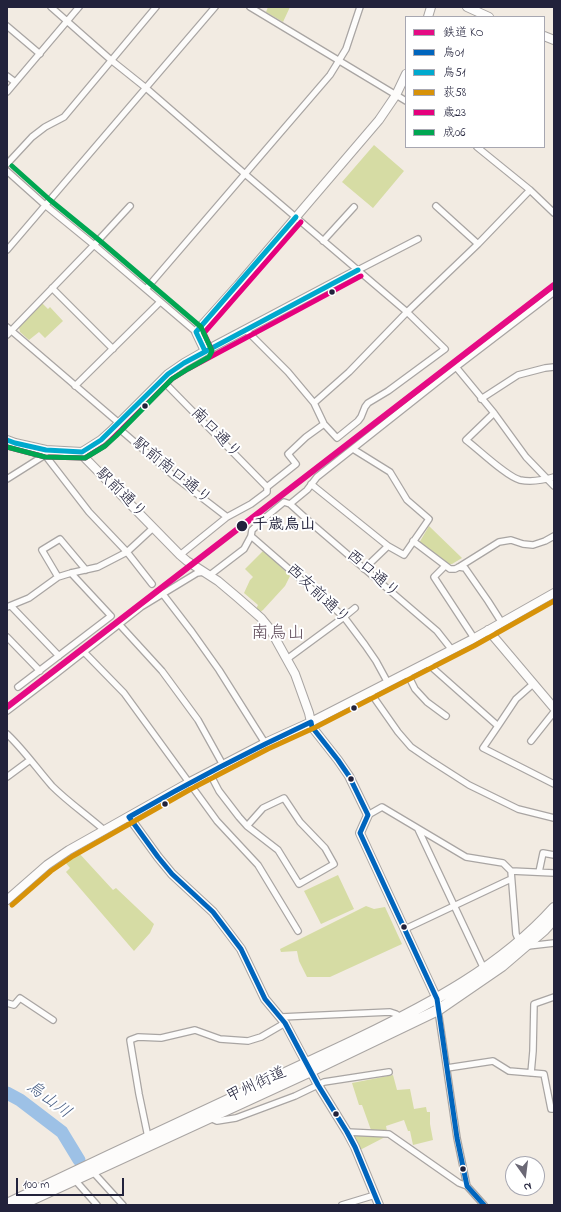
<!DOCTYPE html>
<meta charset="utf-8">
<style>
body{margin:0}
#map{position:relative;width:561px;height:1212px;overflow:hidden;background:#f2ebe2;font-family:"Indie Flower","Klee One",sans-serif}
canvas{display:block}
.frame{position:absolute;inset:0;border:8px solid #22223b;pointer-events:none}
.legend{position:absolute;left:405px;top:16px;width:140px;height:132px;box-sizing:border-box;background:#fff;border:1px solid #a7a7b1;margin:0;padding:5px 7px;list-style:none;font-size:12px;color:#22223b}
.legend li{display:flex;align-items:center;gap:8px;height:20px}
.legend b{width:20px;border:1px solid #a7a7b1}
.north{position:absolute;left:505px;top:1156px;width:40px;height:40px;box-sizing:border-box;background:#fff;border:1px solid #a7a7b1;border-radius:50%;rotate:166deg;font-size:11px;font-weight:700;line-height:16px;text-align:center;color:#22223b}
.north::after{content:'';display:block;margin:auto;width:14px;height:18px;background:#6b6875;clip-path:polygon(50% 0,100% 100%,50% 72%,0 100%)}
.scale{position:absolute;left:16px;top:1178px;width:108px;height:18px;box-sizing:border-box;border:2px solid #22223b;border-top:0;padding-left:5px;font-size:12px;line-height:14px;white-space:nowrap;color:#22223b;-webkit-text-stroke:3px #fff;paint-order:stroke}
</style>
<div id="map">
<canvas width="561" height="1212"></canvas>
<div class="frame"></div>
<ul class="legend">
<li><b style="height:5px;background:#e50b84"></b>鉄道 KO</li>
<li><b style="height:5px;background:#0065bd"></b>烏01</li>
<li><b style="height:5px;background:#00a9ce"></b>烏51</li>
<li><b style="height:5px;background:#d79209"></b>荻58</li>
<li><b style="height:5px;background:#e5007d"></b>歳23</li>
<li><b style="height:5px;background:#00a651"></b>成06</li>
</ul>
<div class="north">N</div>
<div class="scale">100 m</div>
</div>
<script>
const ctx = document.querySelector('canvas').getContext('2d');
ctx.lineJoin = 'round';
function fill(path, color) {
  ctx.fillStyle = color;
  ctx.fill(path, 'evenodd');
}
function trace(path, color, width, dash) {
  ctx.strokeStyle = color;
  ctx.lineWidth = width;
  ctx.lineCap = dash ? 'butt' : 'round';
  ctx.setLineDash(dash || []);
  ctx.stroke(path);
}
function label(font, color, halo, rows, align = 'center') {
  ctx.font = font + ' "Indie Flower","Klee One",sans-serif';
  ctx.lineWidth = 4;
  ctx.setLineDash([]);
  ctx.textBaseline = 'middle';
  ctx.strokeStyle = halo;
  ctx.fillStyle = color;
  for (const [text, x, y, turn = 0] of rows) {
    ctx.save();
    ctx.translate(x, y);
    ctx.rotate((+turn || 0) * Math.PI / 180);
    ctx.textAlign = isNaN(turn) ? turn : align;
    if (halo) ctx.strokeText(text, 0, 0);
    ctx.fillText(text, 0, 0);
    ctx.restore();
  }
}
const green = new Path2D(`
 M268,7H290L283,22L266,12Z
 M374,145L404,171L373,208L342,182Z
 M42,303L48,309L50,307L63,321L45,338L39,332L29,340L20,332L19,327Z
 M429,526L462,558L452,564H446L419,543Z
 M264,550L290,576L285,586L263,610L259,613L256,609L258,605L244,593L250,580L253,577L245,569Z
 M78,852L113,890L116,888L154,924L150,933L134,951L66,872L70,868L64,861Z
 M338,875L354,909L321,924L304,891Z
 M366,906L374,909L385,907L402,944L330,977H307L299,961L297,951L281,952L280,949Z
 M393,1075L397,1090L410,1089L414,1109L426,1107L427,1112H430V1124L433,1140L413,1145L410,1131H408L404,1120L386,1126L387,1131L371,1130L362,1105H359L352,1083Z
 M352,1136H387L360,1150L358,1144Z`);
const river = new Path2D(`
 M7,1093L20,1100L62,1132L79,1160`);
const street = new Path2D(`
 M51,7L111,60L146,88L245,174L407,312L445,349L388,391L368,403L365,407L361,417L358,421L337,438L324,424L314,403L288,372L246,330
 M250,7L406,101
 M7,26L40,54
 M7,76L15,82
 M7,92L79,7
 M477,147L530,190L554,213
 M7,164L32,137L45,127L64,117L156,7
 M7,171L45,205L94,245L196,332
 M436,206L478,244
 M323,241L354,207
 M7,250L215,7
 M358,270L418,239
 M52,288L113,349
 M146,289L330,75L346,49L360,7
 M7,327L119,423
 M7,335L94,245L130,206
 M456,367L494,413L526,457L554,486
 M162,380L267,487
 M75,386L160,302
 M481,399L518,375L545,368L554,367
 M314,403L349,372L407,312L478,244L530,190
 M494,413L466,440C478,449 507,477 520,480C530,482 544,480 554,477
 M116,426L175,477L227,517
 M46,450L45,455L89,512L127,552L152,584
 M7,479L45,455
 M311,484L388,546L404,555L429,519L407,500L390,472L353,449
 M290,504L311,523L437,631L452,650
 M251,536L344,617L365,645L376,661L388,683
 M413,541L450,569H455L459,567L499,542L511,540L523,544L533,545L545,541L554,536
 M180,555L227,517L251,504L267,492V487L296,464L288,454L306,437L324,424
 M445,566L434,577L474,638
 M459,567L465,568L488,601L502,623
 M364,569L388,546
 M210,575L244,549L251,536L252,530L267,516L284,502L290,504L307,490L317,477L456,367L554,292
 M58,577L42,550L60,539L86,570
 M162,593L192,632L219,670L265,743
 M11,606L59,656
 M7,607L29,598L58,577L71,573L98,567L127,552L153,528
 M119,624L162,671L198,720L223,765
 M7,637L40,671
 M84,652L124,693L217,821L258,865L298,931
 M287,659L344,617L355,608
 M427,663L498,726L516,699L533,684
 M407,673L415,689L427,702L446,716
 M18,687L111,616L71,573
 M370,692L398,732L411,747L430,760L469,785L518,809L554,818
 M7,711L57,673L141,607L197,573L204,572
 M498,726L483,748L554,784
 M7,734C24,750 37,769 52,786C68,802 87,815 104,830
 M531,741L554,712
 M209,772L219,791L239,817L247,826L278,850L299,884L334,864L325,848L300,822L284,798L263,808L247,826
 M7,777L30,760
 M368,815L382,807L466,857L503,863L511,871L516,934L519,941
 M418,829L484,969
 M511,871L554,873
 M539,872L543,853L554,855
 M405,929L511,879
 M528,946L554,943
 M7,1003L14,1005L20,998L53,1020
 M438,1010L457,1138L467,1186L484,1205
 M281,1017L390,1012L396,1014L401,1018
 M447,1068L493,1061L509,1071L544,1074L551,1109H554
 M531,1073L533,1051L534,1004L554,997
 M210,1118L217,1121L236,1118L295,1096L324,1082L389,1072
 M347,1132L389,1134L459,1183L467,1186
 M148,1137L139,1094L130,1040L138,1037L161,1038L195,1030L220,1039L248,1041L261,1037L285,1023
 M93,1172L123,1205
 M75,1180L97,1205
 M342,1205L375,1195`);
const secondary = new Path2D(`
 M467,7L489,17
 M428,17L431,7
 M544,36L554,40
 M205,351L196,332L238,285L379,120L396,95L406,74
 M7,440L15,443L46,450L82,452L101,440L111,431L168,374L184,363L205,351L358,270
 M82,452L85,458L180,555L187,561L218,581L237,597L261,618L270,629L295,674L309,713L312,727L338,760L349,776L368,815L360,833L437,999V1003
 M488,630L554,708
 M129,817L158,857L172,874L213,912L241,949L265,999L285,1023L318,1085L347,1132L355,1147L379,1205
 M7,900L47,865L69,850L188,783L265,743L311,722L471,640L554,593`);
const highway = new Path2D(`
 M7,1204C91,1164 176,1124 260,1085C293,1069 327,1054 360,1038C430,1004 501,967 554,908
 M20,1205L311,1071L438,1010L502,966L544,930L554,919`);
const bus1 = new Path2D(`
 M379,1205L355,1147L347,1132L318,1085L285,1023L265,999L241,949L213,912L172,874L158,857L129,817C188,783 249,751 311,722L312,727L338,760L349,776L368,815L360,833L437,999L457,1138L467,1186L484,1205`);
const bus2 = new Path2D(`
 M205,351L196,332L296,217
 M7,440L15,443L46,450L82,452L101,440L168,374L184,363L358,270`);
const bus3 = new Path2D(`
 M12,905L51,871L73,856L191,789L268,749L314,728L474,646L554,601`);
const bus4 = new Path2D(`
 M211,348L204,333L301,222
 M7,447L45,457L85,458L106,445L172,379L188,369L361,276`);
const bus5 = new Path2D(`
 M7,447L45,457L85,458L105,446L116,436L172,379L188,369L209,357L212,351L201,327L99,240L50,200L12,166`);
const rail1 = new Path2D(`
 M7,707L554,285`);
const markers = [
 [332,292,3.5,"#22223b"],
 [145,406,3.5,"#22223b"],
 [242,526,6,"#22223b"],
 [354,708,3.5,"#22223b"],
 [351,779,3.5,"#22223b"],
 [165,804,3.5,"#22223b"],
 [404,927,3.5,"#22223b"],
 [336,1114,3.5,"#22223b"],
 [463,1169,3.5,"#22223b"]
];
const streetNames = [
 ["南口通り",215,434,46],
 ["駅前南口通り",171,472,39],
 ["駅前通り",120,494,45],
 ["西口通り",372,575,41],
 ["西友前通り",317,595,43],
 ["甲州街道",257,1086,-25]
];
const stopNames = [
 ["千歳烏山",252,526]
];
const waterNames = [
 ["烏山川",48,1101,37]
];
const quarterNames = [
 ["南烏山",278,635]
];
fill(green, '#d6dca4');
trace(river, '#9dc1e6', 13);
trace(street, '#a9a5a3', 8);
trace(secondary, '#a9a5a3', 10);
trace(highway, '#a9a5a3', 12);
trace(street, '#fdfcfb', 5.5);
trace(secondary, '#fdfcfb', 8);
trace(highway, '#fdfcfb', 10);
trace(bus1, '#0065bd', 5);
trace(bus2, '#00a9ce', 5);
trace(bus3, '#d79209', 5);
trace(bus4, '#e5007d', 5);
trace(bus5, '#00a651', 5);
trace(rail1, '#e50b84', 6);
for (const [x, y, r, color] of markers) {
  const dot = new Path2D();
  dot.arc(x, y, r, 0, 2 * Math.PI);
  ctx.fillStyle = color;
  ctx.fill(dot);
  trace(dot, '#fff', 1.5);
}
label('16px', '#22223b', '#fff', streetNames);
label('bold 16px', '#22223b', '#fff', stopNames, 'left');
label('italic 17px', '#445a80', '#fff', waterNames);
label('18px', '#5f4b59', '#fff', quarterNames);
</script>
